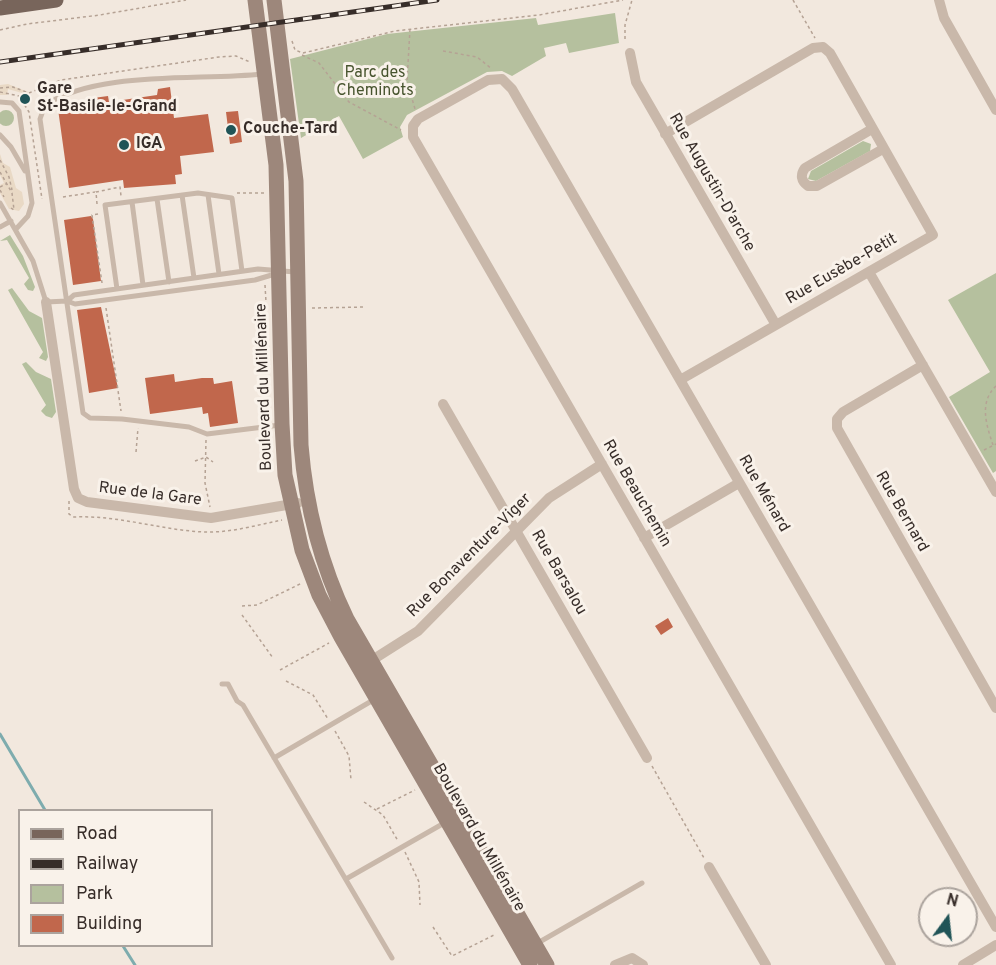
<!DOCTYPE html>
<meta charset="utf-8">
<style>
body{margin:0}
#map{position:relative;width:996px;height:965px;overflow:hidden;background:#f2e8de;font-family:Overpass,sans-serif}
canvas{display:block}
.legend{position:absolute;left:18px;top:809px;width:195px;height:138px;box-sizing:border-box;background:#f9f2ea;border:2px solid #aba39d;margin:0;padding:8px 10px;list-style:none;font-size:18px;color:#372d29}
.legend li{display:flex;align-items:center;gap:12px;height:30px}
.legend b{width:30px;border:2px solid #aba39d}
.north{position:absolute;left:918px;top:887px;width:60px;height:60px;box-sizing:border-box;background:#f9f2ea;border:2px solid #aba39d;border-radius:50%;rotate:15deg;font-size:16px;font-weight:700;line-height:24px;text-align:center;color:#372d29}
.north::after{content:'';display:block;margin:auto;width:21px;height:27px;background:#205457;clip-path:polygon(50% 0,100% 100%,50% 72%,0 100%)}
</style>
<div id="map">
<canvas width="996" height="965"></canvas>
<ul class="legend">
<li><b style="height:8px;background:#78655b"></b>Road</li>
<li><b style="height:8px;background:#372d29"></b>Railway</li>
<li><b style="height:16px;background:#b5c09e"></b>Park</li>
<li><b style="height:16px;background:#c1674c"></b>Building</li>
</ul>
<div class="north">N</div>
</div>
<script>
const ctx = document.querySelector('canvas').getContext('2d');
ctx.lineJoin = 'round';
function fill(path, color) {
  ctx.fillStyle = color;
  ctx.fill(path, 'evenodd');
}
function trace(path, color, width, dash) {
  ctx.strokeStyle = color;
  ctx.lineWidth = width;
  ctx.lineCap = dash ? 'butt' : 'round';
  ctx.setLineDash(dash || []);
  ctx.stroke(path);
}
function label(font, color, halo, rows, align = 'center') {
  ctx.font = font + ' Overpass,sans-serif';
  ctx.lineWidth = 6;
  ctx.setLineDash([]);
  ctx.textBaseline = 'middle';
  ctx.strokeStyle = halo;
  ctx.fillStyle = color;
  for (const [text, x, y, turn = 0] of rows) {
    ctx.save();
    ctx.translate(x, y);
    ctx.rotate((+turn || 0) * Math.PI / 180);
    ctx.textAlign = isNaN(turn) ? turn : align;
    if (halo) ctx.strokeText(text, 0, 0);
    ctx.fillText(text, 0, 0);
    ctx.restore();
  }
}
const green = new Path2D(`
 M615,13L619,43L569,53L566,43L544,48L546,56L512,76L502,71L487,72L407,115L400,127L403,137L363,159L339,116L301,138L290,59L387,34L536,18L538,25Z
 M-2 118a8 8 0 1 1 16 0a8 8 0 1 1-16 0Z
 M863,141L871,144L870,151L816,181L808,179L811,171Z
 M10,235L23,256L35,287L33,291L28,290L24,284L29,278L7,240L0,241Z
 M996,273V471L993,473L949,397L990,372L948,300Z
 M12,288L29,311L42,318L48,357L46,361L39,358L43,352L8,290Z
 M26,362L36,372L51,379L56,412L52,418L46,416L41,411L46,405L22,364Z`);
const plaza = new Path2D(`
 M8,84L28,92L29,95L8,89L7,95H0V85Z
 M0,154L3,163L10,167L16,188L22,192L24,204L19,211L9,209L0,193V185L4,183L0,175Z`);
const stream = new Path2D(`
 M0,734L45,810
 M123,946L135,965`);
const building = new Path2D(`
 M170,87L174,118L208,114L214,152L180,156L182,174L175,175L176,184L124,188L123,180L69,188L58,109L87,105L86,99L108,96L109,102L157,95L158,89Z
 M238,111L242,142L230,144L226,112Z
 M91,216L93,219L101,281L73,285L64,220Z
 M101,307L118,388L89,393L77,310Z
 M174,374L175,382L202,378H213L214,384L232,381L238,423L210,427L208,413L203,414L202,407L150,414L145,378Z
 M668,618L673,627L661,635L655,626Z`);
const path = new Path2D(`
 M793,0L815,38
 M410,29L407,81L415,109
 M0,30L27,24L100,15L186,0
 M625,39V25L632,0
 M292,41L295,50L303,53L395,31L539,15L623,0
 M443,51L477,57L492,69
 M302,55L319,63L349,102L401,130
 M0,88L13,87L29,93L61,80L219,57L236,56L250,62
 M0,92L19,96L29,112L42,199
 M0,160L9,177L12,190
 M0,172L12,193L14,210L11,208
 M0,187L6,184
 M0,190L4,197
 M237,193H265
 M63,197L95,192
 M97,204L96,192L120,187L121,196
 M98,214L92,215L102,283
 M265,285L266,302
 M106,308L121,411
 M312,308L365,307
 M206,440L205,483L210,507
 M993,445C986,424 979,402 996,386
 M984,450L996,444
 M136,452L138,428
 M195,461L206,457L213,462
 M69,501V514L74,517C119,515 160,530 204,532C230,533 257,525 282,520
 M242,606L257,605L302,583
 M242,615L273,658
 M280,670L329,643
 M286,681L313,695L328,719
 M335,731L349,756L351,780
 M652,766L704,858
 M364,802L383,815L398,841
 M377,809L415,790
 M405,852L419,882L420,905
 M433,927L452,956L496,934`);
const lane = new Path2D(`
 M262,74C199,81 99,70 45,105L40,119L83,413L90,418L122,419L189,427L207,434L280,425
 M0,102L12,103L19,111L32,203L28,216L16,229
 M0,135L11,147L25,171
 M182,195L194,278
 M208,195L219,274
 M157,199L169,282
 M132,202L143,285
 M0,203L33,261L46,302L67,301L75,304L255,280L275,274
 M0,227L11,221
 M117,289L105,205L198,193L232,198L242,271
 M67,301L74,295L258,269L295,272
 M222,684H228L237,701L243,705L392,958
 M274,758L375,699
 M346,879L446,822
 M536,944L642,883`);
const street = new Path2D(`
 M939,0L944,18L996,110
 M630,53L636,82L776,325
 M872,129L805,168C800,175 801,181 808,186H817L883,149
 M665,134L813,48L823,47L830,53L933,235L680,380
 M869,272L996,492
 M46,302L74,489L78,498L87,502L211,518L298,503
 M923,365L843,412L837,419V428L996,708
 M443,404L647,758
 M644,538L739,483
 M366,664L418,631L549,498L602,464
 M709,867L766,965
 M615,965L632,958L643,965
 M891,965L413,137V126L418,119L488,80L502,79L512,89L996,927
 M963,965L996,945`);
const secondary = new Path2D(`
 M255,0L276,165L282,424L285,475L302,550L319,595L341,637L530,965
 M274,0L296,181L301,445C306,507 320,563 347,619L547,965`);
const primary = new Path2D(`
 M0,8L56,0`);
const rail = new Path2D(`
 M0,62L437,0`);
const markers = [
 [25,99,6,"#205457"],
 [231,130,6,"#205457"],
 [124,145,6,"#205457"]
];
const parkNames = [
 ["Parc des",375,74],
 ["Cheminots",375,92]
];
const poiNames = [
 ["Gare",37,90],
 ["St-Basile-le-Grand",37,108],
 ["Couche-Tard",243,130],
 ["IGA",136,145]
];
const streetNames = [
 ["Rue Augustin-D'arche",711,183,60],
 ["Rue Eusèbe-Petit",842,270,-30],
 ["Boulevard du Millénaire",265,387,-92],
 ["Rue Beauchemin",636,494,60],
 ["Rue Ménard",763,494,60],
 ["Rue de la Gare",150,495,7],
 ["Rue Bernard",901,512,60],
 ["Rue Bonaventure-Viger",470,556,-45],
 ["Rue Barsalou",558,573,60],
 ["Boulevard du Millénaire",478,838,60]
];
fill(green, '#b5c09e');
fill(plaza, '#e9d9c5');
trace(stream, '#7eacae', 3);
fill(building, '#c1674c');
trace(path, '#b5a294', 1.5, [3, 3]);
trace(lane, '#c9b8aa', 5);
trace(street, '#c9b8aa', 10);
trace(secondary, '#9d877b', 15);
trace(primary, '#78655b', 15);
trace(rail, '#372d29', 5);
trace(rail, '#f9f2ea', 3, [9]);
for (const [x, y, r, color] of markers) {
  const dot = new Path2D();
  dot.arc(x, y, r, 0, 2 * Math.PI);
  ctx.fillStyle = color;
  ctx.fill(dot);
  trace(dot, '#f9f2ea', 2);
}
label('16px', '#47542e', '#f9f2ea', parkNames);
label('bold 16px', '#372d29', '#f9f2ea', poiNames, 'left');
label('16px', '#372d29', '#f9f2ea', streetNames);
</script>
